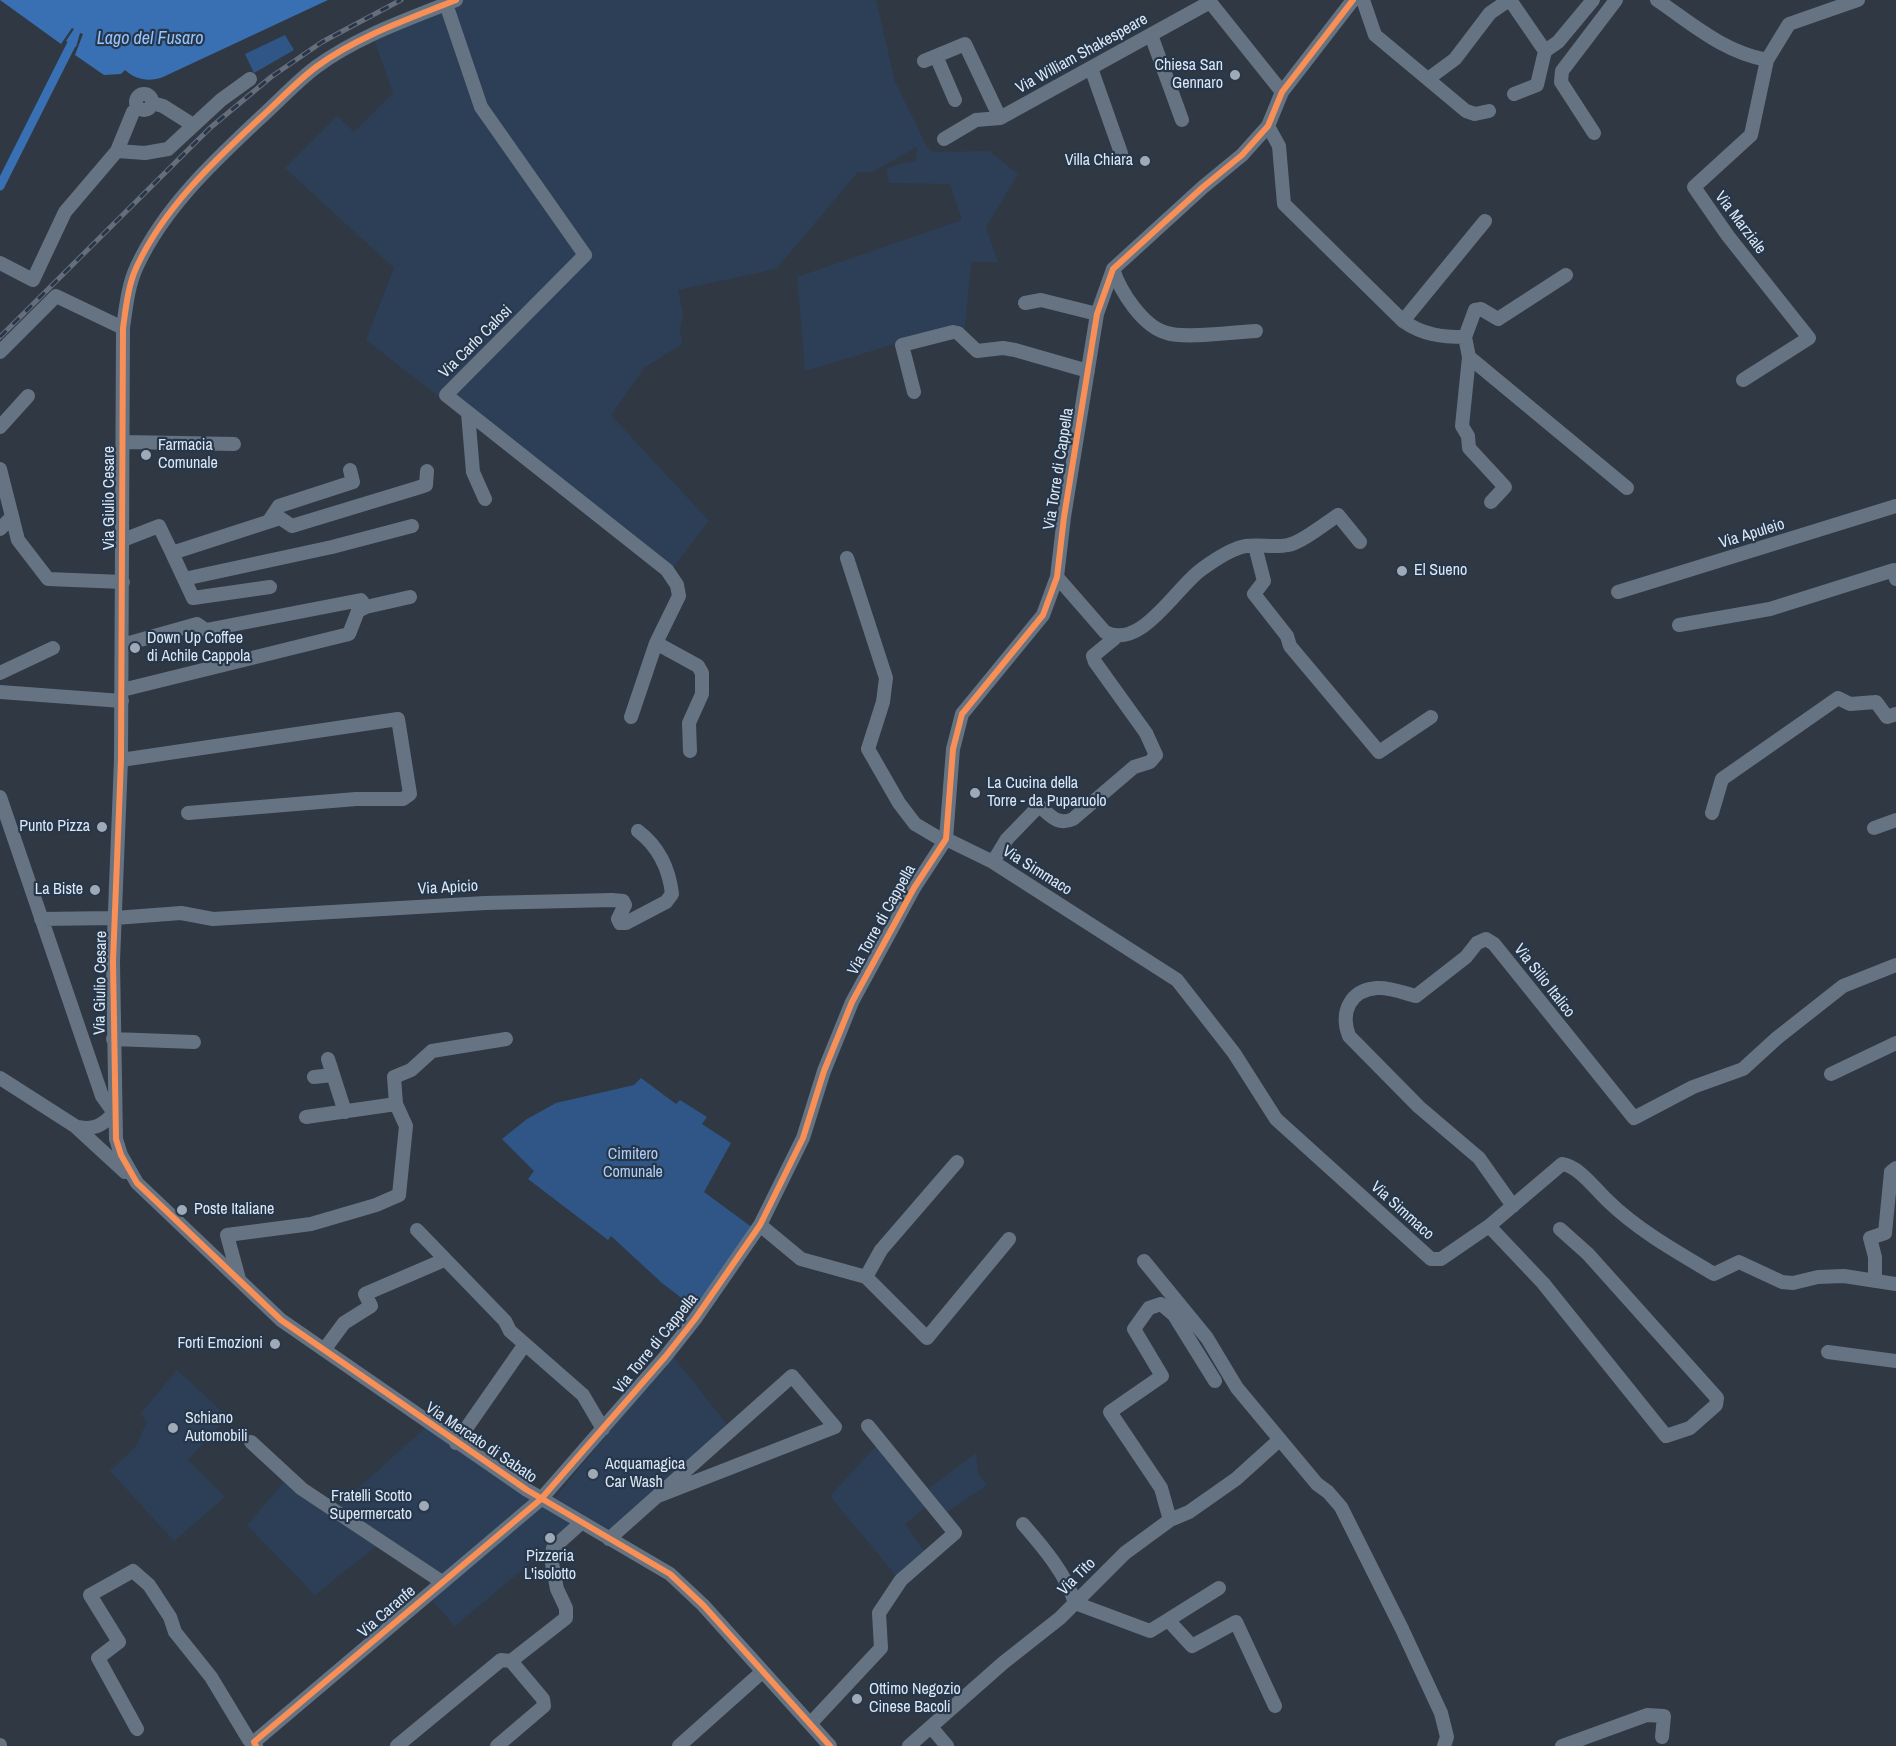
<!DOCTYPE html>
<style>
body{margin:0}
canvas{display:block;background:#2f3843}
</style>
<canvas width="1896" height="1746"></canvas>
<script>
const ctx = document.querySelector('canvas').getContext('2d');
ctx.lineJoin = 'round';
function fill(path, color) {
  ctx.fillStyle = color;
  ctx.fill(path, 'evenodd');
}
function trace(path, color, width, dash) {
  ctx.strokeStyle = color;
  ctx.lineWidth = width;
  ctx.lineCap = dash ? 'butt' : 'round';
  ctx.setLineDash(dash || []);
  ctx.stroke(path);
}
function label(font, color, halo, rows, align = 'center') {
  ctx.font = font + ' "Archivo Narrow",sans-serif';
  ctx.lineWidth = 4.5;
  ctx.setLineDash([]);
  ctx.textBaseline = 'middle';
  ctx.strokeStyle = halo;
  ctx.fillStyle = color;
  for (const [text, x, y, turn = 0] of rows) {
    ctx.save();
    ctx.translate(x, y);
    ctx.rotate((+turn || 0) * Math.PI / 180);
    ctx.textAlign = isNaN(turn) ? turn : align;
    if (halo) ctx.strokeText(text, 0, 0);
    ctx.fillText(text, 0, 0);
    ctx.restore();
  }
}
const built = new Path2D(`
 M453,0H876L895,82L927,147L933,152L989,151L1018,174L986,227L998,262H971L965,329L921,336L805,371L797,277L962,220L950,184L889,183L886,169L902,163L916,161L917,147L872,172H858L776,269L678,290L683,314L680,329L682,344L644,368L611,415L709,521L668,574L366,340L394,268L285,168L337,116L354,132L393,93L371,31Z
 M672,1355L728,1426L612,1531L555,1498Z
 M177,1370L228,1417L188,1460L225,1497L174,1541L110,1471L136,1446L147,1422L141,1413Z
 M426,1427L576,1525L455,1626L429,1597L433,1582L376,1546L315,1595L247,1525L289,1476L334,1510Z
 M881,1441L923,1493L976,1453L978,1474L987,1485L941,1516L932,1502L905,1524L924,1551L897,1577L830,1496Z`);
const green = new Path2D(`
 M285,35L294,50L254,73L245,54Z
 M641,1078L676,1104L680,1100L707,1117L702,1124L731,1143L704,1192L753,1228L697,1310L662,1283L611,1236L608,1240L528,1179L534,1171L502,1139L527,1119L556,1103L634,1085Z`);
const water = new Path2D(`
 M0,0H328L163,77C149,82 136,80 125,70L121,74L104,75L75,55L83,34L80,33L76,47L66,41L74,29L72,28L61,44Z`);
const canal = new Path2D(`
 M0,186L71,45`);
const minor = new Path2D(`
 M456,0C409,19 358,36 316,67C296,82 278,102 259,119C213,162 164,208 137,266C128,285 126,307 123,328L121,760L113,961L116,1139L121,1155L137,1183L281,1320L527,1490L670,1574L703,1605L830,1746
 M1363,0L1375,35L1466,111L1475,114L1489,111
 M1510,0L1545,51L1537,85L1514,94
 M1657,0C1694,25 1722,51 1767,60L1789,24L1858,0
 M1210,2L1282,92
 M446,4L481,107L585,255L446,395L667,570L677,585L679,596L656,643L631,717
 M1151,35L1182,120
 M1545,51L1558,42L1593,0
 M936,56L955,100
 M924,61L965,44L1000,118
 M1091,68L1121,153
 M1428,79L1455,59L1490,13L1509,0
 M136 102a8 8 0 1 1 16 0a8 8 0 1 1-16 0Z
 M152,103L163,106L193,125
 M1268,126L1279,146L1284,204L1403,321C1423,335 1442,337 1465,337
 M1594,133L1561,82L1562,71L1616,0
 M944,139L976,120L1000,118L1210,2
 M117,151L145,153L168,149L221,100L250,79
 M0,263L33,280L65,212L117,151L133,112L138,108
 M1113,269C1120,291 1143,327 1167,333C1185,339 1235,332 1256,331
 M1566,275L1498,319L1481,309L1475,310L1465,337L1469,357L1627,488
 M1025,303L1041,300L1097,314
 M1403,321L1485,221
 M0,352L56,296L123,328
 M1469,357L1462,426L1468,436L1469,448L1505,487L1491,502
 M1743,380L1809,338L1728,236L1694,187L1751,135L1767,60
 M914,392L902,345L953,332L958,333L977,351L1003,348L1015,350L1088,371
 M468,413L473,472L485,499
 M0,427L28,396
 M124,442L234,444
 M0,469L18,540L48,579L123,582
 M269,521L279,506L353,482L350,470
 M0,529L12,517
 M123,540L159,526L172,553L280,518L292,526L417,488L426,485L427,471
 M1255,546L1264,581L1254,594L1287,636L1290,646L1379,752L1431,717
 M172,553L193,598L270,587
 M847,558L886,678L883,702L868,749L899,803L915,824L937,837L946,839L993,862L1177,980L1234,1053L1276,1119L1431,1259H1441L1489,1226L1562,1164C1579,1166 1596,1190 1608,1201C1639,1231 1677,1252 1714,1274L1739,1262L1782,1282L1793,1283L1818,1277L1844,1276L1896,1284
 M1057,577L1105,632C1141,651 1176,587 1202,569C1213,561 1233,548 1246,546C1260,544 1274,548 1288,545C1301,543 1326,523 1338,515L1360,542
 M184,579L332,547L412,526
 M1618,592L1896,506
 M1679,625L1770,609L1894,570L1896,579
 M656,643L698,666L702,673V694L689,723L690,751
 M122,645L197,624L206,630L361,600L366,607L410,597
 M0,673L53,648
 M122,690L349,634L358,611L366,607
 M0,692L122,701
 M121,760L398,719L410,794L403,799H356L188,813
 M0,797L102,1096L114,1113
 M1712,813L1722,779L1838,698L1850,704L1876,702L1887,717L1896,714
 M1874,828L1896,820
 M993,862L1007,839L1039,806C1051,816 1058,826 1073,819L1134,767L1150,762L1156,755L1146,733L1095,662L1093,656L1115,638
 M41,919L115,918L181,913L213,919L485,903L612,900L623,901L625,905L618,919L620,923H626L666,902L672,894C669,868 659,847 638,831
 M113,1039L194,1042
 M328,1059L345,1112
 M1831,1074L1896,1043
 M314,1077L333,1075
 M0,1078L75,1126L125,1172
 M306,1117L396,1104
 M77,1127C94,1130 102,1126 114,1113
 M1513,1206L1479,1158L1419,1107L1349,1036C1340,1012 1350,990 1377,988C1390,987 1404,993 1416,996L1466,957L1477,943L1486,939L1494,944L1634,1118L1693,1087L1743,1069L1777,1038L1843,986L1896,965
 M760,1225L801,1259L866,1277L927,1338L1009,1239
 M1489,1226L1543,1283L1666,1436L1690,1428L1716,1405L1717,1398L1588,1254L1560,1229
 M417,1230L505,1321L510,1331L583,1395L603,1429
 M1144,1261L1207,1338L1237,1388L1317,1484L1328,1492L1341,1507L1402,1629L1441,1713L1447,1737L1444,1746
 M866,1277L881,1250L957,1162
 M239,1279L227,1235L311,1224L376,1205L399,1195L406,1126L396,1104L394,1077L411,1070L432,1051L506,1039
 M1875,1281V1257L1870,1238L1885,1233L1891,1172L1896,1168
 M324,1350L344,1323L371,1306L365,1294L444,1260
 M1828,1352L1896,1361
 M251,1442L302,1489L442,1582
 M456,1443L525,1344
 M1170,1520L1161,1488L1110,1412L1162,1376L1134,1329L1149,1308L1161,1304L1174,1315L1215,1381
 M1023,1524C1043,1547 1066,1574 1075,1603L1150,1631L1168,1620L1192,1646L1236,1622L1275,1706
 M609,1539L792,1376L835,1427L658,1496
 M1168,1620L1219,1588
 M810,1724L881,1648L879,1613L901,1580L955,1533L868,1426
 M931,1727L947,1746
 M137,1729L98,1658L119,1642L90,1595L133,1571L149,1585L170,1617L175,1632L211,1677L249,1740L254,1742
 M0,1745V1746
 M256,1746L254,1742L541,1499L665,1357L695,1319L760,1225L803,1138L824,1071L852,1002L914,888L946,839L953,749L962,714L1043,615L1057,577L1064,517L1097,314L1113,269L1203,187L1242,155L1268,126L1282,92L1353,0
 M397,1746L501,1660L511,1661L566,1618V1608L557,1589L551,1558L553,1548L582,1522
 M497,1746L544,1706L543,1699L511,1661
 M679,1746L762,1672
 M909,1746L1003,1663L1060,1618L1125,1553L1170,1520L1189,1512L1236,1479L1277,1442
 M1562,1746L1647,1715L1664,1716L1662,1737`);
const rail = new Path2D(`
 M0,337L210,128L271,77L322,42L401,0`);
const cycleway = new Path2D(`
 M456,0C409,19 358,36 316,67C296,82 278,102 259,119C213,162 164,208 137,266C128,285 126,307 123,328L121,760L113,961L116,1139L121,1155L137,1183L281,1320L527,1490L670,1574L703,1605L830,1746
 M256,1746L254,1742L541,1499L665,1357L695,1319L760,1225L803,1138L824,1071L852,1002L914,888L946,839L953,749L962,714L1043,615L1057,577L1064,517L1097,314L1113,269L1203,187L1242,155L1268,126L1282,92L1353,0`);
const markers = [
 [1235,75,6,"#9faab6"],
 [1145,161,6,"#9faab6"],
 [146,455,6,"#9faab6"],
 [1402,571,6,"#9faab6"],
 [135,648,6,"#9faab6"],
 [975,793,6,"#9faab6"],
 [102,827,6,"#9faab6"],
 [95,890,6,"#9faab6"],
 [182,1210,6,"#9faab6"],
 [275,1344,6,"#9faab6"],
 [173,1428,6,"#9faab6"],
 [593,1474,6,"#9faab6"],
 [424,1506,6,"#9faab6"],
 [550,1538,6,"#9faab6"],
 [857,1699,6,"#9faab6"]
];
const streetNames = [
 ["Via William Shakespeare",1082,54,-29],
 ["Via Marziale",1740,223,53],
 ["Via Carlo Calosi",476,342,-45],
 ["Via Torre di Cappella",1059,469,-81],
 ["Via Giulio Cesare",110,498,-90],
 ["Via Apuleio",1752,534,-17],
 ["Via Simmaco",1037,871,32],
 ["Via Apicio",448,888,-3],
 ["Via Torre di Cappella",882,920,-61],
 ["Via Silio Italico",1544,981,52],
 ["Via Giulio Cesare",101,983,-89],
 ["Via Simmaco",1402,1211,42],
 ["Via Torre di Cappella",656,1344,-51],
 ["Via Mercato di Sabato",481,1443,34],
 ["Via Tito",1077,1577,-45],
 ["Via Caranfe",387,1612,-41]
];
const poiNames = [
 ["Chiesa San",1223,66,"right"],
 ["Gennaro",1223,84,"right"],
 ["Villa Chiara",1133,161,"right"],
 ["Farmacia",158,446],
 ["Comunale",158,464],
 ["El Sueno",1414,571],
 ["Down Up Coffee",147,639],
 ["di Achile Cappola",147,657],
 ["La Cucina della",987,784],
 ["Torre - da Puparuolo",987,802],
 ["Punto Pizza",90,827,"right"],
 ["La Biste",83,890,"right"],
 ["Poste Italiane",194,1210],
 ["Forti Emozioni",263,1344,"right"],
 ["Schiano",185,1419],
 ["Automobili",185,1437],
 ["Acquamagica",605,1465],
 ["Car Wash",605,1483],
 ["Fratelli Scotto",412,1497,"right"],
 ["Supermercato",412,1515,"right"],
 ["Pizzeria",550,1557,"center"],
 ["L'isolotto",550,1575,"center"],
 ["Ottimo Negozio",869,1690],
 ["Cinese Bacoli",869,1708]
];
const parkNames = [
 ["Cimitero",633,1155],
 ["Comunale",633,1173]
];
const waterNames = [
 ["Lago del Fusaro",150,39]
];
fill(built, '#2c3f57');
fill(green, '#2f5686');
fill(water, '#3870b3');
trace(canal, '#3870b3', 9);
trace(minor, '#667382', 14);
trace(rail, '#656e7a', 5);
trace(rail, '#27374b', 3, [9]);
trace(cycleway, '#f78f57', 6);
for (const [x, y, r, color] of markers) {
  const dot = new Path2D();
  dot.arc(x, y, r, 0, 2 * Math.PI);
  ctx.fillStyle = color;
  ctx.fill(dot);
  trace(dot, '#27374b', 2);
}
label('16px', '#dce7f4', '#27374b', streetNames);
label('16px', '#dce7f4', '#27374b', poiNames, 'left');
label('16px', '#afcef5', '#27374b', parkNames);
label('italic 18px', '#96c4fd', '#27374b', waterNames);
</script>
